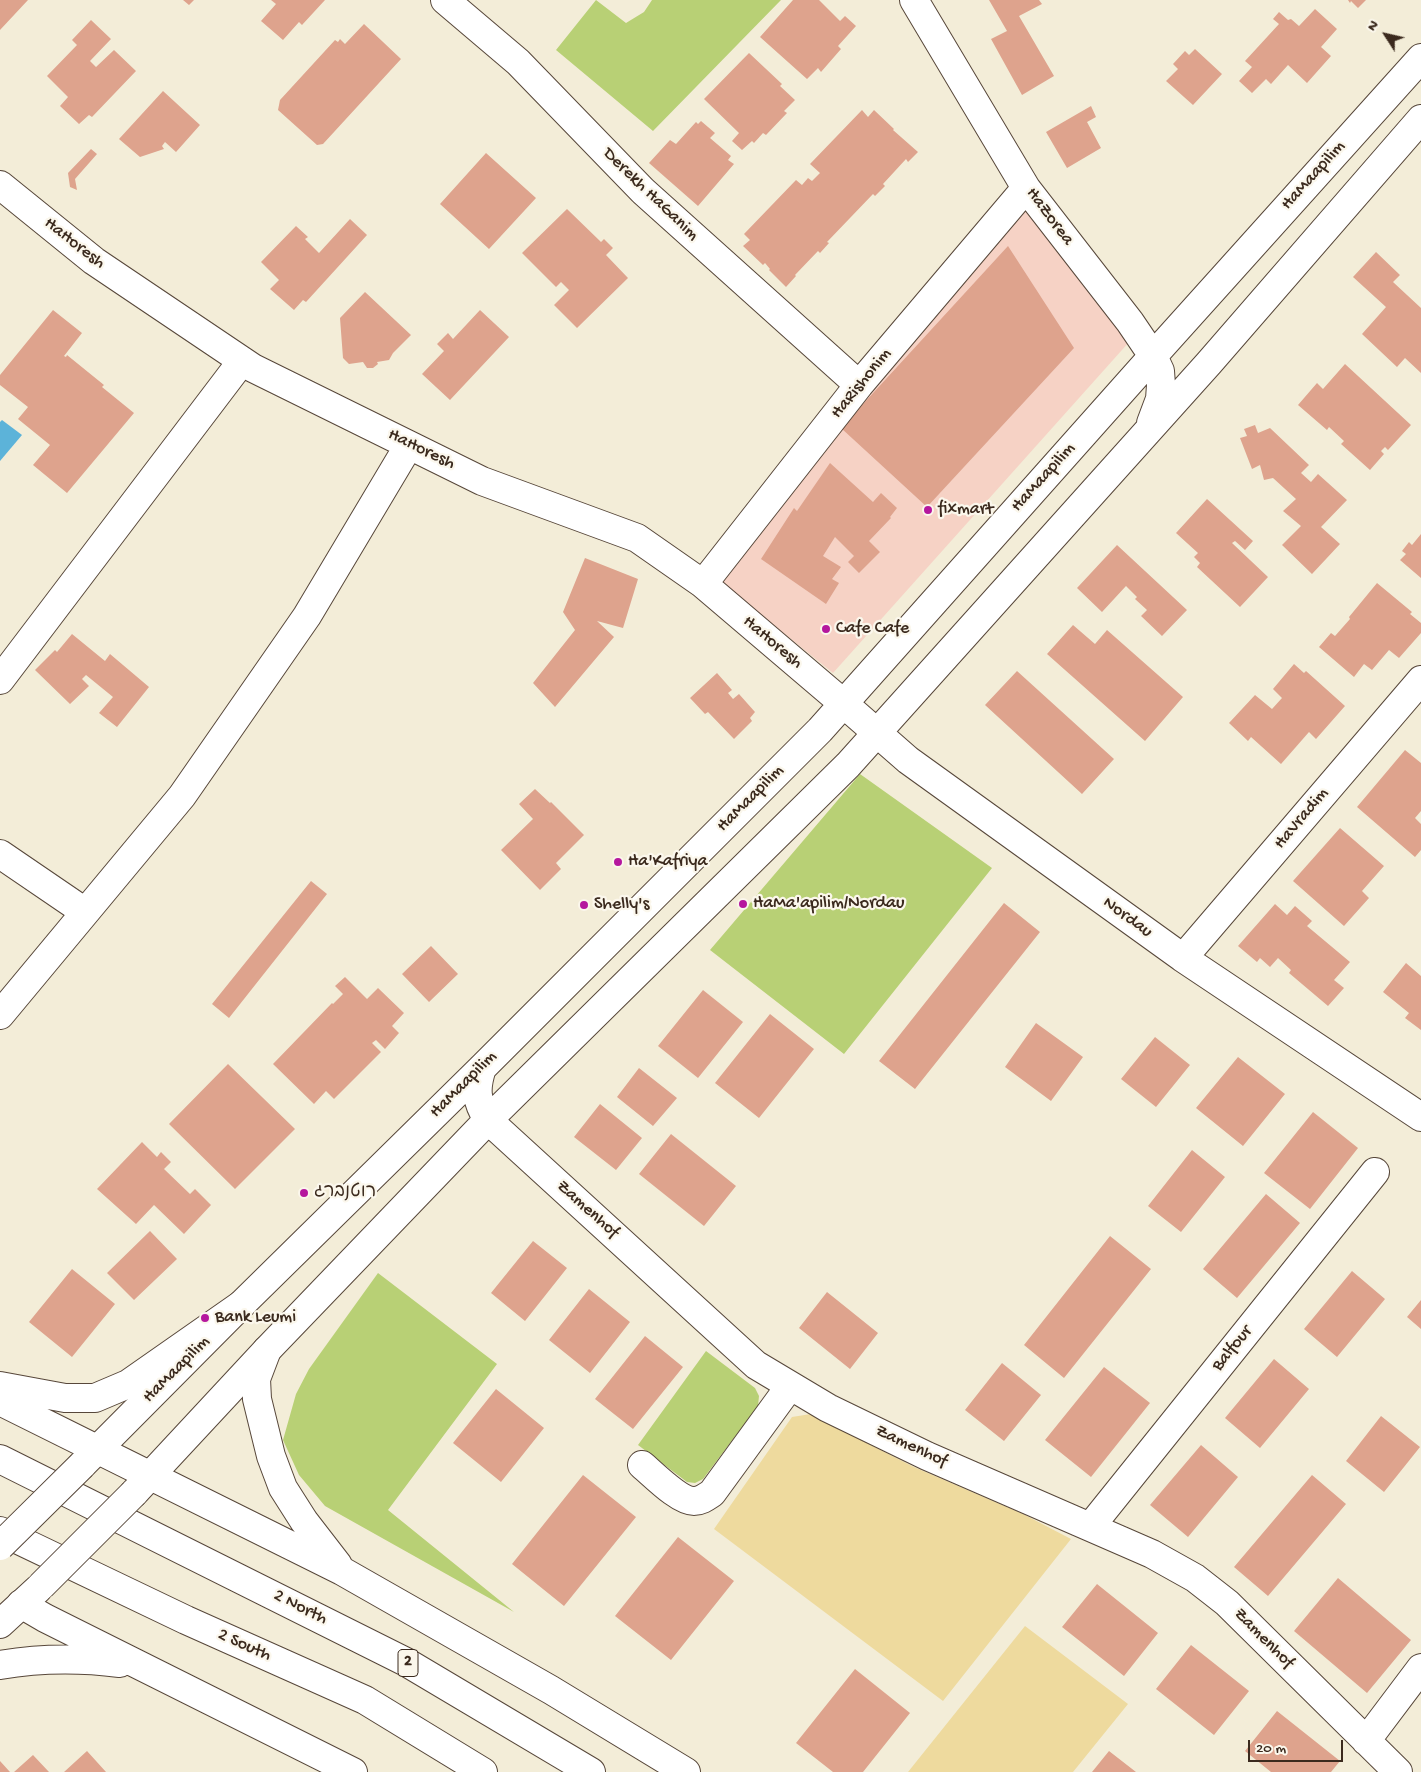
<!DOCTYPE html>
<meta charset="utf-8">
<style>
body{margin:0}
#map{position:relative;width:1421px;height:1772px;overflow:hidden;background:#f3edd8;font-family:"Gochi Hand",sans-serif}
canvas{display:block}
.north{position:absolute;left:1361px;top:10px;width:50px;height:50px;-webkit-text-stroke:4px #fbf7ec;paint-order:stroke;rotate:305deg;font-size:14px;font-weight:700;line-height:20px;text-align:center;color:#3b2a1e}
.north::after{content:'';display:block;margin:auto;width:18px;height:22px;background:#3b2a1e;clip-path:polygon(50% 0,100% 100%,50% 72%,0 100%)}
.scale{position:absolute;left:1248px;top:1740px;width:95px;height:22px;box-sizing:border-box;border:2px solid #3b2a1e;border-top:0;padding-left:6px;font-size:15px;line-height:18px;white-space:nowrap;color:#3b2a1e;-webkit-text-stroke:4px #fbf7ec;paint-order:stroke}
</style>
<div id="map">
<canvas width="1421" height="1772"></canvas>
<div class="north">N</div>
<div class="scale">20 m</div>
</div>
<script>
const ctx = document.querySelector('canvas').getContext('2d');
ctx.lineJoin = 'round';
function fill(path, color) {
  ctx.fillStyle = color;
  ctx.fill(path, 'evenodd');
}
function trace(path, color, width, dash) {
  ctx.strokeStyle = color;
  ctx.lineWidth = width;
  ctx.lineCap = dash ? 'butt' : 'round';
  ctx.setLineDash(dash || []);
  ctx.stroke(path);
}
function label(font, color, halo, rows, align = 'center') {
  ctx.font = font + ' "Gochi Hand","Playpen Sans Hebrew",sans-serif';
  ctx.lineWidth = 4.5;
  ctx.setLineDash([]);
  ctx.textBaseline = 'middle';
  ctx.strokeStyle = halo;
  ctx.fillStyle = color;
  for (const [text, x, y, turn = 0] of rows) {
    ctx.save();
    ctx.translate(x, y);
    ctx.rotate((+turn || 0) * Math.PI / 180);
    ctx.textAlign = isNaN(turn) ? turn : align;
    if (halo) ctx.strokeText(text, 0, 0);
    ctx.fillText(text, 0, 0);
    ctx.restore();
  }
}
const built = new Path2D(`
 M1022,205L1130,341L833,673L719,581L865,389Z`);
const green = new Path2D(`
 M596,0L626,23L644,12L652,0H781L653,131L556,50Z
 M860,774L992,868L844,1054L710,950Z
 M378,1273L497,1364L388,1510L514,1612L325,1506L299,1475L283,1440L296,1394L309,1369Z
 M706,1351L755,1388L759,1396L758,1406L703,1479L695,1483L687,1482L638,1445Z`);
const sand = new Path2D(`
 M817,1413L849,1434L914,1467L1023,1514L1071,1539L943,1701L714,1529L792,1417Z
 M1025,1626L1128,1704L1073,1772H908Z`);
const water = new Path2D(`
 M2,420L22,435L0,461V422Z`);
const building = new Path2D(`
 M0,0H28L0,30Z
 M183,0H194L189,5Z
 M271,0H325L302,25L299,22L283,40L261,21L276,4Z
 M793,0H819L840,21L845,16L856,26L838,46L841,49L821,72L818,68L807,79L760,37Z
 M989,0H1039L1042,4L1019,16L1054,76L1022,95L991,39L1007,31Z
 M1348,0H1366L1358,8L1351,1L1350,3Z
 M1315,9L1337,29L1321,47L1331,56L1307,83L1288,65L1271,84L1266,79L1252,93L1239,81L1252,67L1245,61L1279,24L1273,19L1279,12L1288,20L1291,19L1299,26Z
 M91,20L111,39L90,61L96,67L114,50L136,71L92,117L89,115L79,124L60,106L68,97L47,76L77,45L72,40Z
 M364,24L401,59L323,144L317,145L278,110L280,100L335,40L338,42L340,39L345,44Z
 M1195,49L1222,74L1193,105L1166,81L1178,69L1173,64L1185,51L1189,55Z
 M749,53L782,84L780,86L795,100L784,111L787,113L766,135L763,133L754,143L752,141L742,150L732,141L739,133L704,99Z
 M163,91L200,125L176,152L165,142L162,146L164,149L140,157L119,139Z
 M1091,106L1096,117L1087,122L1101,148L1067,168L1046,132Z
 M862,110L868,117L874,110L894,129L893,130L918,152L908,162L906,159L883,184L885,186L875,196L873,194L827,242L829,243L820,253L818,251L795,275L796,276L786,287L769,270L770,269L765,263L763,265L743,246L750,240L744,234L796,180L802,185L808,178L812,181L820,173L810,164Z
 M701,121L715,133L710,138L731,156L728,160L734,164L698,206L649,163L670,140L676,144L696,122L698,124Z
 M91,149L97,154L75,179L77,190L70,187L68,173Z
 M486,153L536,198L489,249L440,204Z
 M567,209L601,242L604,239L613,248L606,255L628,278L577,328L554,305L569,290L561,282L556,287L522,253Z
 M350,219L367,235L306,302L303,300L294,310L270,289L279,280L261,262L296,226L308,237L305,239L319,253Z
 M1008,246L1074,348L927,507L841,428Z
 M1376,252L1400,275L1393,282L1421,308V373L1405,358L1397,367L1362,334L1386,307L1353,277Z
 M365,292L411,335L393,353L389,360L377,362L378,364L373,368H367L363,362L349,364L343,358L340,318Z
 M53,310L82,333L64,356L66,357L67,355L104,385L102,387L134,413L67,493L33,465L50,445L18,419L28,407L0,385V375Z
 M480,310L509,337L450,400L422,374L444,351L437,344L448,333L453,339Z
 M1345,364L1411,425L1388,450L1385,447L1381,451L1384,454L1370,470L1341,444L1344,441L1329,427L1327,430L1298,405L1317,383L1323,389Z
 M1255,425L1258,433L1270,428L1309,465L1301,473L1311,482L1318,474L1347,500L1321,527L1340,544L1312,574L1282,545L1301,526L1283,511L1296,499L1273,478L1264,480L1260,465L1252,469L1240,438L1247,436L1244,429Z
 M830,463L873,502L881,493L897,508L890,517L891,518L869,541L880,552L859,573L848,562L854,556L835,537L823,556L841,567L832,579L839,583L826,604L761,559L794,508L797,511Z
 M1207,499L1253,541L1245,550L1235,541L1232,543L1268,577L1240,607L1197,567L1200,563L1194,557L1198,553L1176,533Z
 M1421,534V578L1400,560L1406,554L1402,551L1409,542L1412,545Z
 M1117,545L1187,610L1162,636L1141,616L1147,610L1135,599L1137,597L1126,586L1102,612L1077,588Z
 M585,558L638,579L623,628L597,621L614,637L555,707L533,683L575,630L563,612Z
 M1377,583L1412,612L1410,614L1421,623V633L1399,658L1389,650L1372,670L1364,664L1354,677L1319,647L1331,633L1335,636L1350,619L1349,617Z
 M1073,625L1095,644L1107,630L1183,697L1145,741L1047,654Z
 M72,634L105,661L110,654L149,687L117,727L99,713L113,697L86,675L82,679L89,686L70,704L35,670L55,650L57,652Z
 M1294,664L1304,673L1306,671L1345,706L1316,739L1309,732L1281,764L1251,737L1248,741L1229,723L1255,695L1272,709L1282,698L1273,689Z
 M1017,671L1114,759L1082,794L985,705Z
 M717,673L732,690L728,693L733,699L739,694L755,712L750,718L752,721L734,739L708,712L705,714L690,698Z
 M1405,750L1421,763V811L1415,818L1421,824V850L1415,857L1357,807Z
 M535,789L550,803L551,802L584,835L556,863L561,869L540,890L501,850L533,819L519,804Z
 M1340,828L1384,866L1362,891L1369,898L1344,926L1293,881Z
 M311,881L327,894L229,1018L212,1004Z
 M1004,903L1040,932L915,1089L879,1061Z
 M1275,904L1287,915L1295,906L1312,921L1307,926L1350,962L1334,980L1344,988L1328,1006L1289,973L1291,970L1278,958L1270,967L1260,958L1257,962L1238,946Z
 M431,946L458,974L429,1002L402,974Z
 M1406,963L1421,976V1030L1405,1018L1409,1013L1383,992Z
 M345,977L367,999L378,988L404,1013L392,1026L399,1033L385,1049L376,1040L372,1043L381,1052L334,1099L326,1091L314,1104L273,1064L332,1003L333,1004L343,994L335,986Z
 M703,990L743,1022L698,1078L658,1046Z
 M770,1014L814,1049L759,1118L715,1083Z
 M1036,1023L1083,1057L1051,1101L1005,1067Z
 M1155,1037L1190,1065L1156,1107L1121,1079Z
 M1238,1057L1285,1094L1243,1146L1196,1108Z
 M228,1064L295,1129L235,1189L169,1124Z
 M639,1068L677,1098L653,1126L617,1097Z
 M600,1104L642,1138L616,1170L574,1137Z
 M1313,1112L1358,1148L1310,1209L1264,1173Z
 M671,1134L736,1186L704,1226L639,1174Z
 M142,1142L157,1157L161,1152L171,1162L164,1169L190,1194L195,1189L211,1205L184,1234L154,1205L136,1224L97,1189Z
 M1192,1150L1225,1177L1181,1232L1148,1206Z
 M1266,1194L1300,1223L1237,1298L1203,1269Z
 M150,1231L177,1259L134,1300L107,1273Z
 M1110,1236L1151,1269L1064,1378L1024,1345Z
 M533,1241L567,1268L525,1321L491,1293Z
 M72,1269L115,1304L72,1357L29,1322Z
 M1352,1271L1385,1299L1337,1357L1304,1329Z
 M589,1289L630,1322L590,1373L549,1340Z
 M827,1292L878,1333L850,1369L799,1328Z
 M1421,1300V1329L1407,1317Z
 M645,1336L683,1367L633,1429L595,1399Z
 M1274,1359L1309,1389L1260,1448L1225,1418Z
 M1002,1363L1041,1395L1004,1441L965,1410Z
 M1104,1367L1150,1403L1091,1477L1045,1440Z
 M496,1389L544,1428L501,1482L453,1443Z
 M1381,1416L1420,1447L1384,1492L1346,1461Z
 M1201,1445L1238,1477L1188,1537L1150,1505Z
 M583,1475L636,1517L564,1606L512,1564Z
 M1312,1475L1346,1504L1268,1596L1234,1567Z
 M678,1537L734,1581L671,1660L615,1616Z
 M1338,1578L1411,1640L1367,1693L1294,1631Z
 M1097,1584L1158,1633L1124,1676L1062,1627Z
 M1191,1645L1249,1691L1214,1735L1156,1689Z
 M855,1669L910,1713L863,1772H833L796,1743Z
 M1277,1711L1340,1761L1331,1772H1271L1245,1751Z
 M87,1751L106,1772H64Z
 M1109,1751L1136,1772H1092Z
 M33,1755L49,1772H14Z
 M0,1761L10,1772H0Z`);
const minor = new Path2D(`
 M445,0L518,62L643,191L859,385
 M914,0L1026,188L1130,322L1153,356L1160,371L1161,385L1160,399L1151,423
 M0,185L94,261L253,368L482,481L637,538L703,584L844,704L908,760L1183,958L1421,1117
 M703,584L859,385L1026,188
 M0,680L242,361
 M0,854L85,912
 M1183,958L1421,680
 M0,1015L182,796L307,616L409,445
 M482,1068C475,1089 476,1101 488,1120L756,1365L828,1408L927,1456L1152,1554L1195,1578L1227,1603L1398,1772
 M82,1465L241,1305L482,1068L820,730L1153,356L1421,58
 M642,1465C654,1475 679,1501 694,1501C701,1501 706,1497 712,1493L790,1386
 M134,1493L267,1350L488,1120L848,765L1209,363L1421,119
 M1091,1526L1375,1172
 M0,1624L38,1589
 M1366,1741L1421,1668`);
const highway = new Path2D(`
 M267,1350L256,1379L257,1399L271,1456L283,1488L304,1521L338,1565
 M0,1386L65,1398H95L128,1384L241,1305
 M0,1401L342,1571L551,1690L686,1772
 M0,1459L406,1662L591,1772
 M0,1531L186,1620L365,1700L483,1772
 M21,1604L45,1618L353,1772
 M0,1665C40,1658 80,1658 120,1663`);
const minorBridge = new Path2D(`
 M0,1546L82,1465
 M41,1586L134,1493`);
const markers = [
 [928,510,5,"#b5179e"],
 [826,629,5,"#b5179e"],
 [618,862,5,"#b5179e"],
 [743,904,5,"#b5179e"],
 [584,905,5,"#b5179e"],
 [304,1193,5,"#b5179e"],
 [205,1318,5,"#b5179e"]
];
const shields = [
 [408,1663,20]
];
const shieldNames = [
 ["2",408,1663]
];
const streetNames = [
 ["HaMaapilim",1314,176,-48],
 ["Derekh HaGanim",650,195,44],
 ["HaZorea",1049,217,53],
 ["HaHoresh",74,244,38],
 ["HaRishonim",862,384,-51],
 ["HaHoresh",421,450,26],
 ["HaMaapilim",1044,478,-48],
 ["HaHoresh",772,643,40],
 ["HaMaapilim",751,799,-45],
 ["HaVradim",1302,819,-50],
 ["Nordau",1127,918,36],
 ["HaMaapilim",464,1085,-45],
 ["Zamenhof",587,1210,42],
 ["Balfour",1233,1349,-51],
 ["HaMaapilim",177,1370,-45],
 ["Zamenhof",911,1447,25],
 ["2 North",300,1608,27],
 ["Zamenhof",1263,1639,45],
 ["2 South",244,1646,24]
];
const poiNames = [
 ["fixmart",938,510],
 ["Cafe Cafe",836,629],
 ["Ha'Kafriya",628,862],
 ["HaMa'apilim/Nordau",753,904],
 ["Shelly's",594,905],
 ["רוטנברג",314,1193],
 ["Bank Leumi",215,1318]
];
fill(built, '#f6d2c5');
fill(green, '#b8d075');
fill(sand, '#eeda9e');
fill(water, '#5cb3d9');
fill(building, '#dea38d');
trace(minor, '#57473a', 30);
trace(highway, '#57473a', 30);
trace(minor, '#fff', 28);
trace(highway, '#fff', 28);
trace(minorBridge, '#57473a', 30, []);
trace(minorBridge, '#fff', 28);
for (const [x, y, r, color] of markers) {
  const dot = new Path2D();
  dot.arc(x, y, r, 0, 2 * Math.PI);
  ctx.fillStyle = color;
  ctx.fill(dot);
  trace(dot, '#fbf7ec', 2);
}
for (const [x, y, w] of shields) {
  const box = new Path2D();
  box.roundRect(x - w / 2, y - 13.5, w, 27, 4);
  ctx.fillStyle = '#fbf7ec';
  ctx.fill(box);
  trace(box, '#3b2a1e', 1);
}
label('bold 16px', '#3b2a1e', null, shieldNames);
label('18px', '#3b2a1e', '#fbf7ec', streetNames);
label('18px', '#3b2a1e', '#fbf7ec', poiNames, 'left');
</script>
